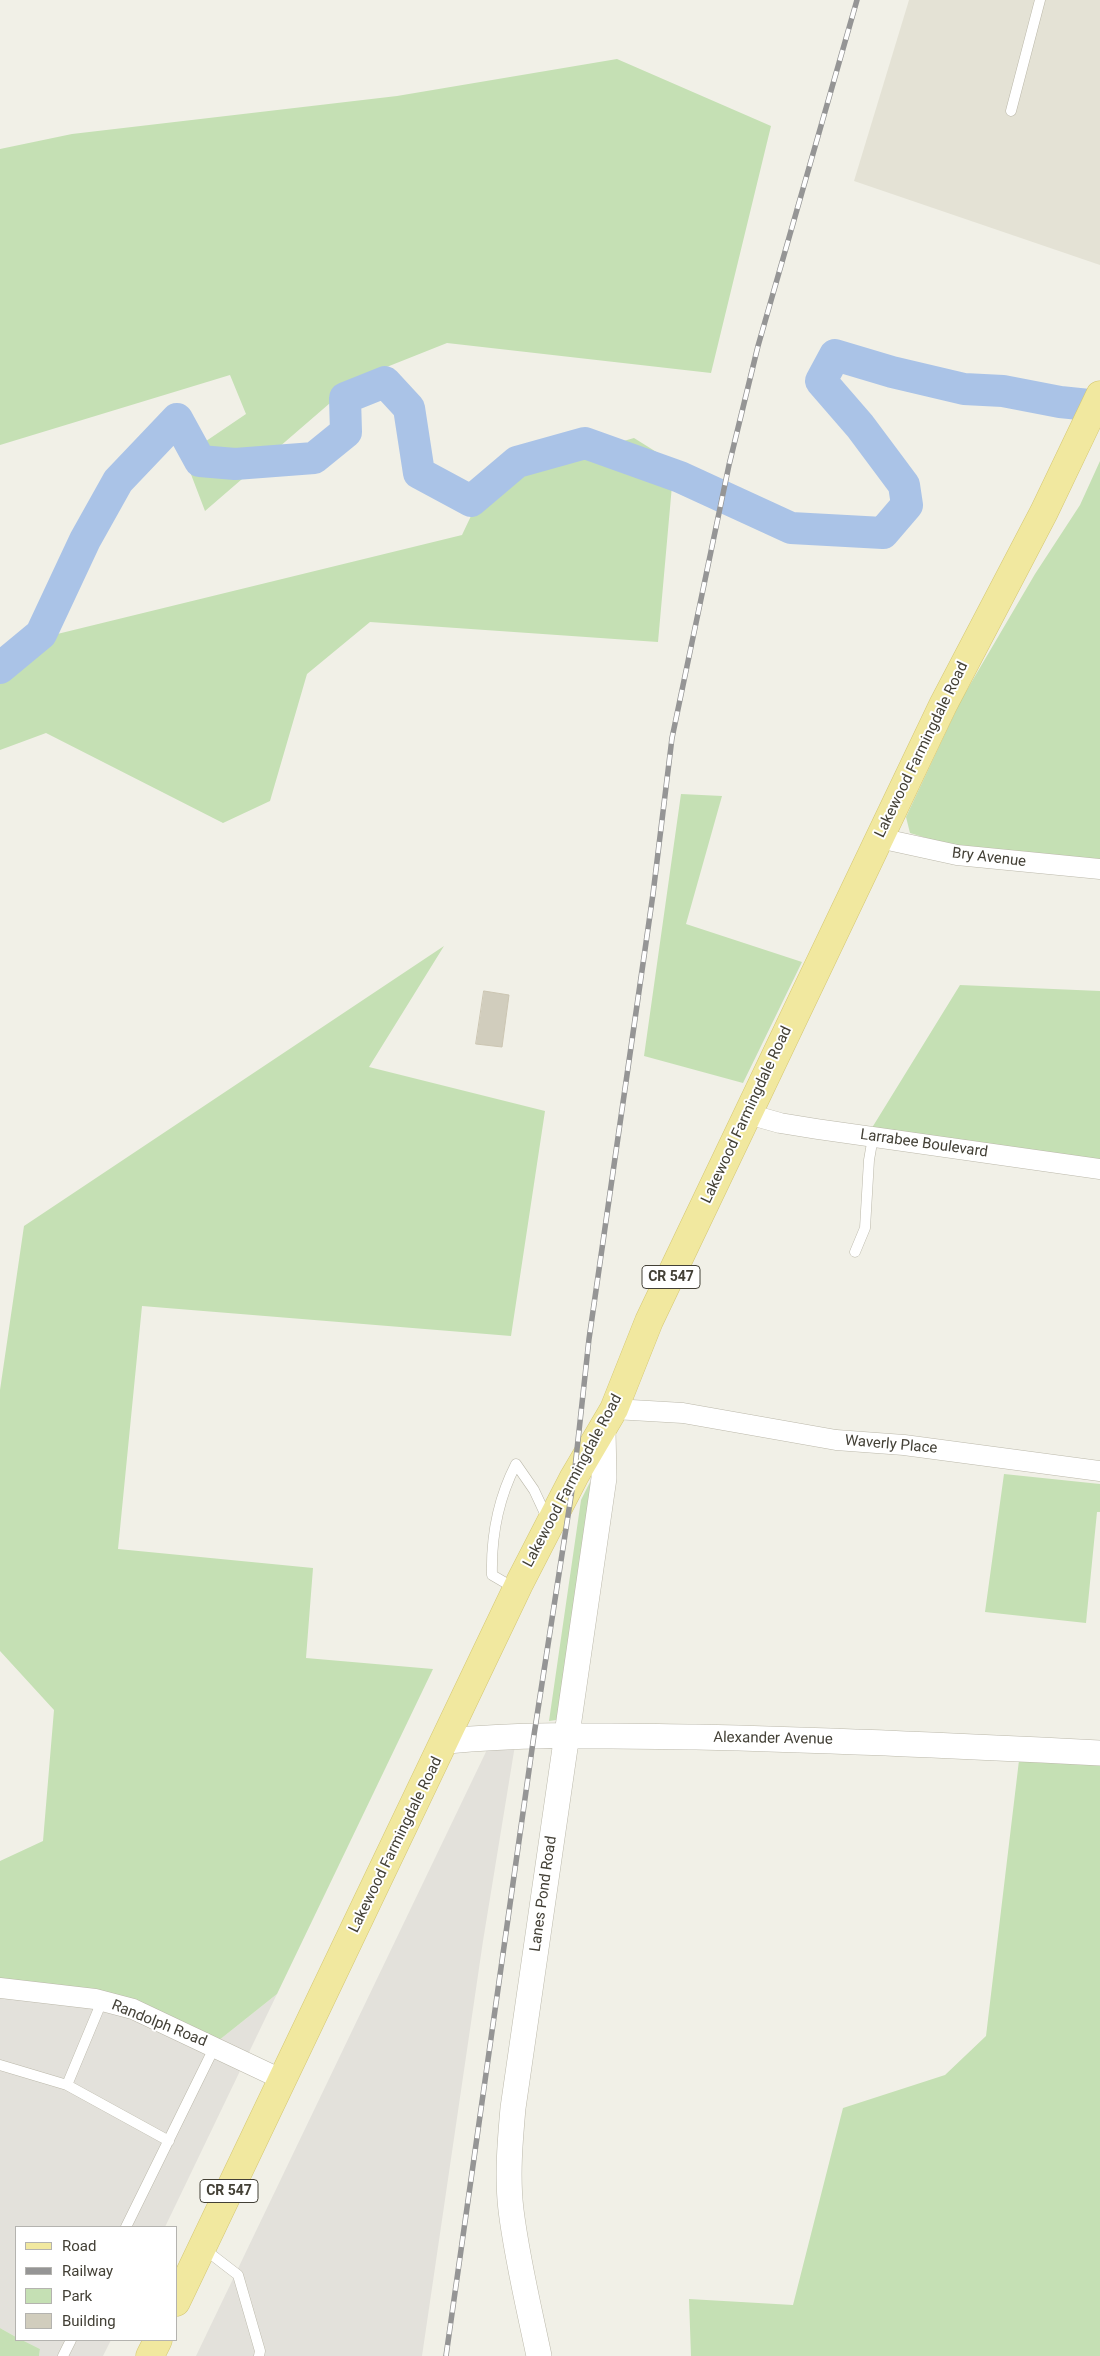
<!DOCTYPE html>
<style>
body{margin:0}
#map{position:relative;width:1100px;height:2356px;overflow:hidden;background:#f1f0e7;font-family:Roboto,sans-serif}
canvas{display:block}
.legend{position:absolute;left:15px;top:2226px;width:162px;height:115px;box-sizing:border-box;background:#fff;border:1px solid #b4b3af;margin:0;padding:6px 9px;list-style:none;font-size:15px;color:#434036}
.legend li{display:flex;align-items:center;gap:10px;height:25px}
.legend b{width:25px;border:1px solid #b4b3af}
</style>
<div id="map">
<canvas width="1100" height="2356"></canvas>
<ul class="legend">
<li><b style="height:6px;background:#f1e89f"></b>Road</li>
<li><b style="height:6px;background:#959595"></b>Railway</li>
<li><b style="height:14px;background:#c5e0b4"></b>Park</li>
<li><b style="height:14px;background:#d1cdbd"></b>Building</li>
</ul>
</div>
<script>
const ctx = document.querySelector('canvas').getContext('2d');
ctx.lineJoin = 'round';
function fill(path, color) {
  ctx.fillStyle = color;
  ctx.fill(path, 'evenodd');
}
function trace(path, color, width, dash) {
  ctx.strokeStyle = color;
  ctx.lineWidth = width;
  ctx.lineCap = dash ? 'butt' : 'round';
  ctx.setLineDash(dash || []);
  ctx.stroke(path);
}
function label(font, color, halo, rows, align = 'center') {
  ctx.font = font + ' Roboto,sans-serif';
  ctx.lineWidth = 4;
  ctx.setLineDash([]);
  ctx.textBaseline = 'middle';
  ctx.strokeStyle = halo;
  ctx.fillStyle = color;
  for (const [text, x, y, turn = 0] of rows) {
    ctx.save();
    ctx.translate(x, y);
    ctx.rotate((+turn || 0) * Math.PI / 180);
    ctx.textAlign = isNaN(turn) ? turn : align;
    if (halo) ctx.strokeText(text, 0, 0);
    ctx.fillText(text, 0, 0);
    ctx.restore();
  }
}
const residential = new Path2D(`
 M909,0H1100V265L854,181Z`);
const industrial = new Path2D(`
 M495,1733H517L483,1941L422,2356H196Z
 M0,1988L32,1990L218,2041L277,1994L165,2227H16V2337L0,2328Z
 M22,2340H111L103,2356H39L40,2349Z`);
const green = new Path2D(`
 M617,59L771,126L711,373L447,343L359,378L205,511L184,456L246,414L230,375L0,445V149L72,134L397,96Z
 M634,438L674,463L658,642L370,622L307,674L270,801L223,823L46,733L0,750V648L462,535L488,480Z
 M1100,461V863L959,848L910,833L906,817L961,700L1035,574L1080,505Z
 M681,794L722,796L686,924L802,962L743,1083L644,1056Z
 M444,946L369,1067L545,1111L511,1336L142,1306L118,1549L313,1568L306,1658L433,1669L277,1994L218,2041L32,1990L0,1988V1861L43,1841L54,1710L0,1651V1390L24,1226Z
 M960,985L1100,991V1172L862,1144Z
 M1004,1474L1100,1484V1512H1097L1086,1623L985,1612Z
 M590,1482L595,1485L560,1714L556,1720L549,1721L581,1500Z
 M1020,1752L1100,1756V2356H691L689,2299L793,2305L843,2108L945,2075L986,2036Z
 M0,2328L16,2337V2340H22L40,2349L39,2356H0Z`);
const river = new Path2D(`
 M0,668L41,634L85,540L118,481L177,419L200,461L235,464L314,458L346,432L345,398L385,382L409,408L419,473L471,501L517,462L585,443L680,477L791,528L883,533L907,505L904,485L860,426L821,381L835,355L892,372L964,389L1003,391L1060,402L1100,406`);
const building = new Path2D(`
 M484,991L509,995L502,1047L476,1044Z`);
const service = new Path2D(`
 M1011,111L1040,0
 M855,1252L865,1228L869,1160L873,1137
 M516,1589L492,1575C491,1536 498,1499 516,1464L534,1490L548,1520
 M0,2065L67,2085L169,2141
 M67,2085L102,2001
 M126,2227L215,2046
 M203,2248L238,2275L260,2351L259,2356
 M63,2356L71,2340`);
const minor = new Path2D(`
 M879,838L957,855L1100,869
 M748,1114L780,1123L817,1129L1100,1169
 M614,1409L683,1413L836,1440L904,1445L1100,1471
 M0,1988L95,1999L133,2009L281,2079`);
const tertiary = new Path2D(`
 M447,1741C529,1733 613,1736 696,1737C831,1740 965,1746 1100,1753
 M539,2356C529,2308 517,2259 511,2210C507,2176 510,2142 513,2108L604,1478L603,1431`);
const primary = new Path2D(`
 M176,2302L520,1582L574,1477L614,1409L649,1321L943,705L1044,512L1100,395
 M150,2356L158,2340`);
const rail = new Path2D(`
 M446,2356L534,1735L574,1477L589,1339L653,894L672,738L729,465L758,346L857,0`);
const shields = [
 [671,1277,58],
 [229,2191,58]
];
const shieldNames = [
 ["CR 547",671,1277],
 ["CR 547",229,2191]
];
const streetNames = [
 ["Lakewood Farmingdale Road",922,750,-64],
 ["Bry Avenue",989,858,7],
 ["Lakewood Farmingdale Road",747,1115,-65],
 ["Larrabee Boulevard",924,1144,8],
 ["Waverly Place",891,1445,5],
 ["Lakewood Farmingdale Road",573,1481,-62],
 ["Alexander Avenue",773,1739,1],
 ["Lakewood Farmingdale Road",396,1845,-64],
 ["Lanes Pond Road",544,1894,-82],
 ["Randolph Road",159,2024,22]
];
fill(residential, '#e4e2d5');
fill(industrial, '#e3e1db');
fill(green, '#c5e0b4');
trace(river, '#aac3e7', 32);
fill(building, '#d1cdbd');
trace(building, '#cbc5b2', 1);
trace(service, '#bbb8aa', 11);
trace(minor, '#bbb8aa', 21);
trace(tertiary, '#bbb8aa', 26);
trace(primary, '#d4c771', 29);
trace(service, '#fff', 10);
trace(minor, '#fff', 20);
trace(tertiary, '#fff', 25);
trace(primary, '#f1e89f', 28);
trace(rail, '#959595', 5.5);
trace(rail, '#fff', 4, [11]);
for (const [x, y, w] of shields) {
  const box = new Path2D();
  box.roundRect(x - w / 2, y - 11.5, w, 23, 4);
  ctx.fillStyle = '#fff';
  ctx.fill(box);
  trace(box, '#434036', 1);
}
label('bold 14px', '#434036', null, shieldNames);
label('15px', '#434036', '#fff', streetNames);
</script>
